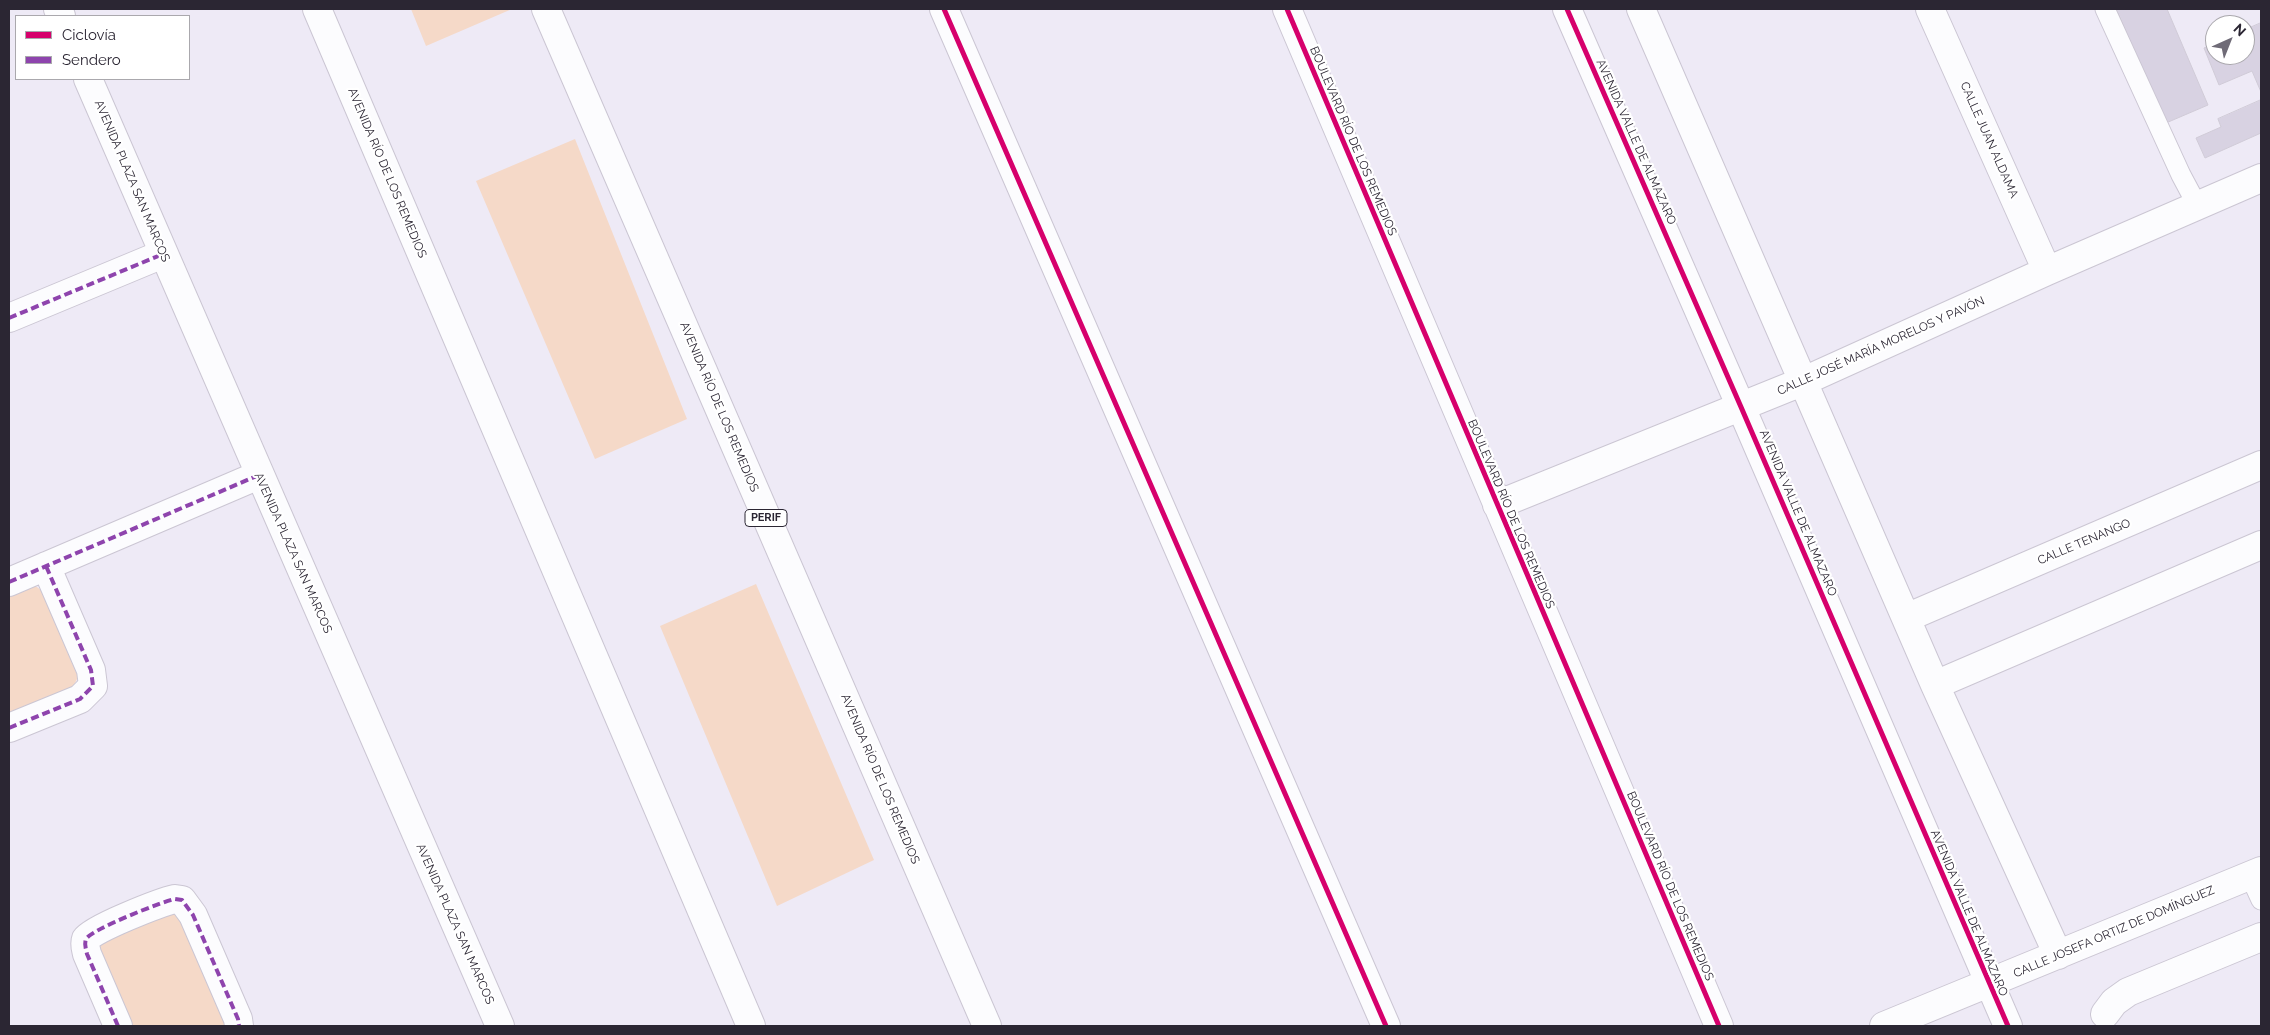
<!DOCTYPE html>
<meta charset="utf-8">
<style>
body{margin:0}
#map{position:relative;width:2270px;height:1035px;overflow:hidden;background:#eeeaf6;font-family:Raleway,sans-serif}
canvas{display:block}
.frame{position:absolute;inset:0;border:10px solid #2b2633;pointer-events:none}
.legend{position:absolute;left:15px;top:15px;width:175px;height:65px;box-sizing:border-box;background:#fff;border:1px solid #aaa8ad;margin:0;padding:6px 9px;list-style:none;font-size:15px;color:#2b2633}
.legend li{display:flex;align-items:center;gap:10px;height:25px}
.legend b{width:25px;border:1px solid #aaa8ad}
.north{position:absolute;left:2205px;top:15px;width:50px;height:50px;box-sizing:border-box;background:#fff;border:1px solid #aaa8ad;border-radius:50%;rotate:44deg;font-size:14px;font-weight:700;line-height:20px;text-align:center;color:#2b2633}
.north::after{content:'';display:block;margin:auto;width:18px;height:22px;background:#6f6b77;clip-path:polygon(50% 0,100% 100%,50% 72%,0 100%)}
</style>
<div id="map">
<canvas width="2270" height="1035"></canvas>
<div class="frame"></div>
<ul class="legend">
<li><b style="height:6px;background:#d6006c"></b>Ciclovía</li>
<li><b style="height:6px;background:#8e44ad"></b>Sendero</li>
</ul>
<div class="north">N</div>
</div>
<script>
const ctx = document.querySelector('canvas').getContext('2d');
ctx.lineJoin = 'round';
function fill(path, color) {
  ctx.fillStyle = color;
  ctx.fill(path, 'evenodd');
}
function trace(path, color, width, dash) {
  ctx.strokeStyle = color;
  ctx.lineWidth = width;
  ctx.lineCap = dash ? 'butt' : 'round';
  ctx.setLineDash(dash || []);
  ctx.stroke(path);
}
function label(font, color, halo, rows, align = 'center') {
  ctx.font = font + ' Raleway,sans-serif';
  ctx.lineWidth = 4.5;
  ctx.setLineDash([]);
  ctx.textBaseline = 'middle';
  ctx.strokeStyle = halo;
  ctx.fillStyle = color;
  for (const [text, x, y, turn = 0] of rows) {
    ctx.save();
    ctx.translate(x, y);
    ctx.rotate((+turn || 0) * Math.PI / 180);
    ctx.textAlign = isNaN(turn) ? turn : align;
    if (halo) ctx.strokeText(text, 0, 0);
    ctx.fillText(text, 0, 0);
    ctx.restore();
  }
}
const green = new Path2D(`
 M411,9H512L426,46Z
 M575,139L687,419L595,459L476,181Z
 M30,582L41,590L78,677L71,691L9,716V591Z
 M756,584L874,860L777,906L660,626Z
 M174,905L232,1026H125L94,937Z`);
const building = new Path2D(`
 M2117,9H2167L2208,105L2166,123Z
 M2261,23V92L2252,71L2219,85L2204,48L2215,43V55H2245V30Z
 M2261,100V133L2205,158L2196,138L2221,127L2218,119Z`);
const lane = new Path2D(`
 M2105,9L2181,175L2197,205
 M2250,876L2261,900`);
const street = new Path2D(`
 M944,9L1386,1026
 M1287,9L1719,1026
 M1567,9L1741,407L2008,1026
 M1641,9L1935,685L2058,955
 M1930,9L2047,271
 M9,318L163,254
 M1497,505L1804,381L2047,271L2261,178
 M9,582L259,475
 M1906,618L2261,465
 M1935,685L2261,545
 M9,728L80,699L93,686L91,670L46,566
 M2105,1014L2114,1002L2128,992L2261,937
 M118,1026L87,954C86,949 84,944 86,939C92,929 161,902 175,899L182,900L193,915L238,1019L239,1026
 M1884,1026L2261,871`);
const secondary = new Path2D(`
 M58,9L61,16
 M88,79L500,1026`);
const highway = new Path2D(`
 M317,9L751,1026
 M546,9L987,1026`);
const quiet = new Path2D(`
 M9,318L163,254
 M9,582L259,475
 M9,728L80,699L93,686L91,670L46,566
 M118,1026L87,954C86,949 84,944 86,939C92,929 161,902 175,899L182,900L193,915L238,1019L239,1026`);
const cycleway = new Path2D(`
 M944,9L1386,1026
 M1287,9L1719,1026
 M1567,9L1741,407L2008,1026`);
const shields = [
 [766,518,42]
];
const shieldNames = [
 ["PERIF",766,518]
];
const streetNames = [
 ["CALLE JUAN ALDAMA",1989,140,66],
 ["BOULEVARD RÍO DE LOS REMEDIOS",1353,141,67],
 ["AVENIDA VALLE DE ALMAZARO",1636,142,66],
 ["AVENIDA RÍO DE LOS REMEDIOS",387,173,67],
 ["AVENIDA PLAZA SAN MARCOS",132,181,67],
 ["CALLE JOSÉ MARÍA MORELOS Y PAVÓN",1881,346,-24],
 ["AVENIDA RÍO DE LOS REMEDIOS",719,407,67],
 ["AVENIDA VALLE DE ALMAZARO",1798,513,67],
 ["BOULEVARD RÍO DE LOS REMEDIOS",1511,514,67],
 ["CALLE TENANGO",2084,542,-23],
 ["AVENIDA PLAZA SAN MARCOS",293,553,66],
 ["AVENIDA RÍO DE LOS REMEDIOS",880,779,67],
 ["BOULEVARD RÍO DE LOS REMEDIOS",1670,886,67],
 ["AVENIDA VALLE DE ALMAZARO",1969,913,67],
 ["AVENIDA PLAZA SAN MARCOS",455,924,66],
 ["CALLE JOSEFA ORTIZ DE DOMÍNGUEZ",2114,932,-23]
];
fill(green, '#f5d9c8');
fill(building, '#d8d2e2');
trace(building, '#d0cbd7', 1);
trace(lane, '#cbc6d3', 21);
trace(street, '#cbc6d3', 30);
trace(secondary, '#cbc6d3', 30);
trace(highway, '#cbc6d3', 30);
trace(lane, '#fcfcfe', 19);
trace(street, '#fcfcfe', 28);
trace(secondary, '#fcfcfe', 28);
trace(highway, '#fcfcfe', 28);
trace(quiet, '#8e44ad', 4, [8, 4]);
trace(cycleway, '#d6006c', 5);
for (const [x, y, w] of shields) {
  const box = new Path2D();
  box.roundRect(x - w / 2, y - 8.5, w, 17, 4);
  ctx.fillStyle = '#fff';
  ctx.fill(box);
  trace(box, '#2b2633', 1);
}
label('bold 11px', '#2b2633', null, shieldNames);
label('12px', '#2b2633', '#fff', streetNames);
</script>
